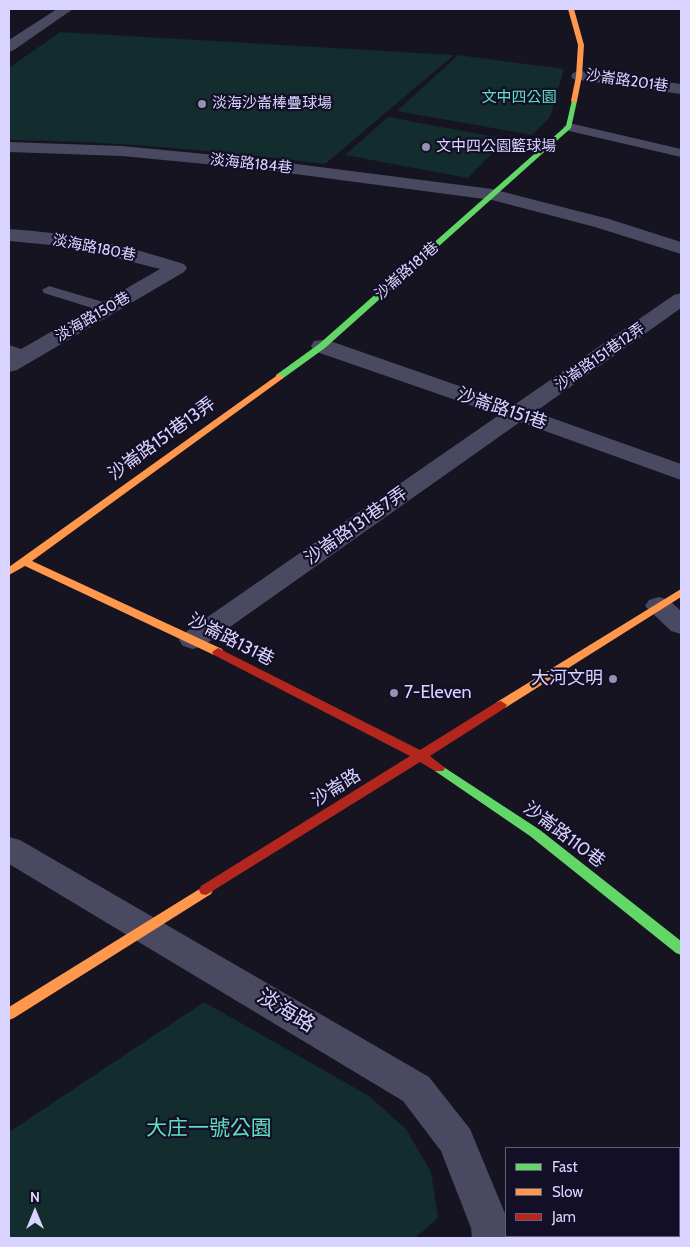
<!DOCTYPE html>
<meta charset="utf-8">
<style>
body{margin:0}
#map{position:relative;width:690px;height:1247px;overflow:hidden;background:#161421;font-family:Cabin,sans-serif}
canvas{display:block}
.frame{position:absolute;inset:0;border:10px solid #d9d4ff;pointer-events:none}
.legend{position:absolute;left:505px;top:1147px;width:175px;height:90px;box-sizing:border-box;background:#130f26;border:1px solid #625e7d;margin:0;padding:6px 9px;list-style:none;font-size:15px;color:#d9d4ff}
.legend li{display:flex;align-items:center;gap:10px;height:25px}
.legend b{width:25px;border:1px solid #625e7d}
.north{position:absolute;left:10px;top:1187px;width:50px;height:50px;-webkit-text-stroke:4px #130f26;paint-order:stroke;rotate:0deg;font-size:14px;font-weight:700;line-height:20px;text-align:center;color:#d9d4ff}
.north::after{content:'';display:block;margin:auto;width:18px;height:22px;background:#d9d4ff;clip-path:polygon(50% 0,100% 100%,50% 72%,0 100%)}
</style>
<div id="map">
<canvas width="690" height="1247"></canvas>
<div class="frame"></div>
<ul class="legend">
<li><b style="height:6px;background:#63d668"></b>Fast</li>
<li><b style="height:6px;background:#ff974d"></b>Slow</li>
<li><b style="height:6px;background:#b3261e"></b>Jam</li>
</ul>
<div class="north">N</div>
</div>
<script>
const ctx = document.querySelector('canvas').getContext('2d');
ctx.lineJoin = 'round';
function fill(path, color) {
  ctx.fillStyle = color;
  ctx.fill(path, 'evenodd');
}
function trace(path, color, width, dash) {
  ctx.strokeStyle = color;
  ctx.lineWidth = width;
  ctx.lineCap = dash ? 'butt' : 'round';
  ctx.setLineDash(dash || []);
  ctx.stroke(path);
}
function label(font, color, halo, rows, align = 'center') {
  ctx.font = font + ' Cabin,"Noto Sans TC",sans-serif';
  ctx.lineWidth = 4.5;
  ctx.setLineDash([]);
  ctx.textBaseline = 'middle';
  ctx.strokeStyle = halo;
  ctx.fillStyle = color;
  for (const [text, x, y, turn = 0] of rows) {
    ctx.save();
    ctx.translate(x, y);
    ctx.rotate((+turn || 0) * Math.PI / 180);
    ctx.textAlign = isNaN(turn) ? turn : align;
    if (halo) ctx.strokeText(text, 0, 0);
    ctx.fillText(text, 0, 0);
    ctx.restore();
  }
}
const green = new Path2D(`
 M60,32L454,55L325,164C220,151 115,141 9,140V68Z
 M458,55L564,69L550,117L532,135L397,111Z
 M388,117L506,139L468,178L345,155Z
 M204,1002L369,1096L406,1129L431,1172L438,1218L415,1238H9V1132Z`);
const lane = new Path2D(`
 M569,123L681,149V157L565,130L563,127Z
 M49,286L113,305L116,308L108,313L44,293L42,290Z
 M9,345L33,353L35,356L27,361L9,355Z`);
const street = new Path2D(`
 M57,9H73L14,50L9,52V40Z
 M579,71L681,84V94L573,79L571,76L573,73Z
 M9,142L122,146L257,159L492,189L609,219L681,242V254L595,227L492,200L257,169L122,156L9,152Z
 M9,229C69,232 127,246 184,264L187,268L184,272L17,370L9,372V356L160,269L73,247L9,241Z
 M681,293V308L535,412L681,464V480L520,422L203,646L193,649L183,646L179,640L183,634L499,415L314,351L311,346L314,341L322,340L330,341L514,405L674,295Z
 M659,597L669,600L681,611V634L671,631L645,606L649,600Z
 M9,837L20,840L429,1077L470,1129L506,1216V1236H512V1238H472L471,1228L441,1151L403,1101L9,864Z`);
const fast = new Path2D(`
 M572,100L577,101L571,128L325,348L282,379H276V375L319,344L566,126Z
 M439,764L540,830L681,941V955L676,953L530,836L435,771L433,768L435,765Z`);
const slow = new Path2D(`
 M568,9H574L584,45L582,76L577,101L574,103L571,101L576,76L578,45Z
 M279,374L284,377L282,379L32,561L222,649L224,652L222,655H214L25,566L9,575V567Z
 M681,589V597L505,708H497L495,705L497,702Z
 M206,885L211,886L213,890L211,894L14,1018L9,1020V1007Z`);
const jam = new Path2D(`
 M218,648L420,750L497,702L501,701L507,705L505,708L430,756L445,768L443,771H435L420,762L206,895L201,894L199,890L201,886L410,756L214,655L212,652Z`);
const markers = [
 [202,104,5,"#9591b1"],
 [426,147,5,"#9591b1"],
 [613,679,5,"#9591b1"],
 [394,693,5,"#9591b1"]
];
const farStreetnames = [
 ["沙崙路201巷",627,81,8],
 ["淡海路184巷",251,164,6],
 ["淡海路180巷",94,248,11],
 ["沙崙路181巷",407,271,-41],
 ["淡海路150巷",93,317,-30],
 ["沙崙路151巷12弄",600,357,-35]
];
const farParknames = [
 ["文中四公園",519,98]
];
const farPoinames = [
 ["淡海沙崙棒疊球場",212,104],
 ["文中四公園籃球場",436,147]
];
const streetNames = [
 ["沙崙路151巷",502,409,19],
 ["沙崙路151巷13弄",162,439,-36],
 ["沙崙路131巷7弄",356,526,-35],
 ["沙崙路131巷",231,640,27],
 ["沙崙路",336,788,-32],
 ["沙崙路110巷",564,835,37]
];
const poiNames = [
 ["大河文明",603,679],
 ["7-Eleven",404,693,"left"]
];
const nearStreetnames = [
 ["淡海路",286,1011,31]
];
const nearParknames = [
 ["大庄一號公園",209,1129]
];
fill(green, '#132c2d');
fill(lane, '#4a4962');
fill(street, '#4a4962');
fill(fast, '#63d668');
fill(slow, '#ff974d');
fill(jam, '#b3261e');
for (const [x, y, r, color] of markers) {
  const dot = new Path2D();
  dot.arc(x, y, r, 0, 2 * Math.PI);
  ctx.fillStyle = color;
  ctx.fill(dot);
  trace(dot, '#130f26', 2);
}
label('15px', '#d9d4ff', '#130f26', farStreetnames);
label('15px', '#5fe0c0', '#130f26', farParknames);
label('15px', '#d9d4ff', '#130f26', farPoinames, 'left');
label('18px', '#d9d4ff', '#130f26', streetNames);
label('18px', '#d9d4ff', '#130f26', poiNames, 'right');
label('21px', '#d9d4ff', '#130f26', nearStreetnames);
label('21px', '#5fe0c0', '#130f26', nearParknames);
</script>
